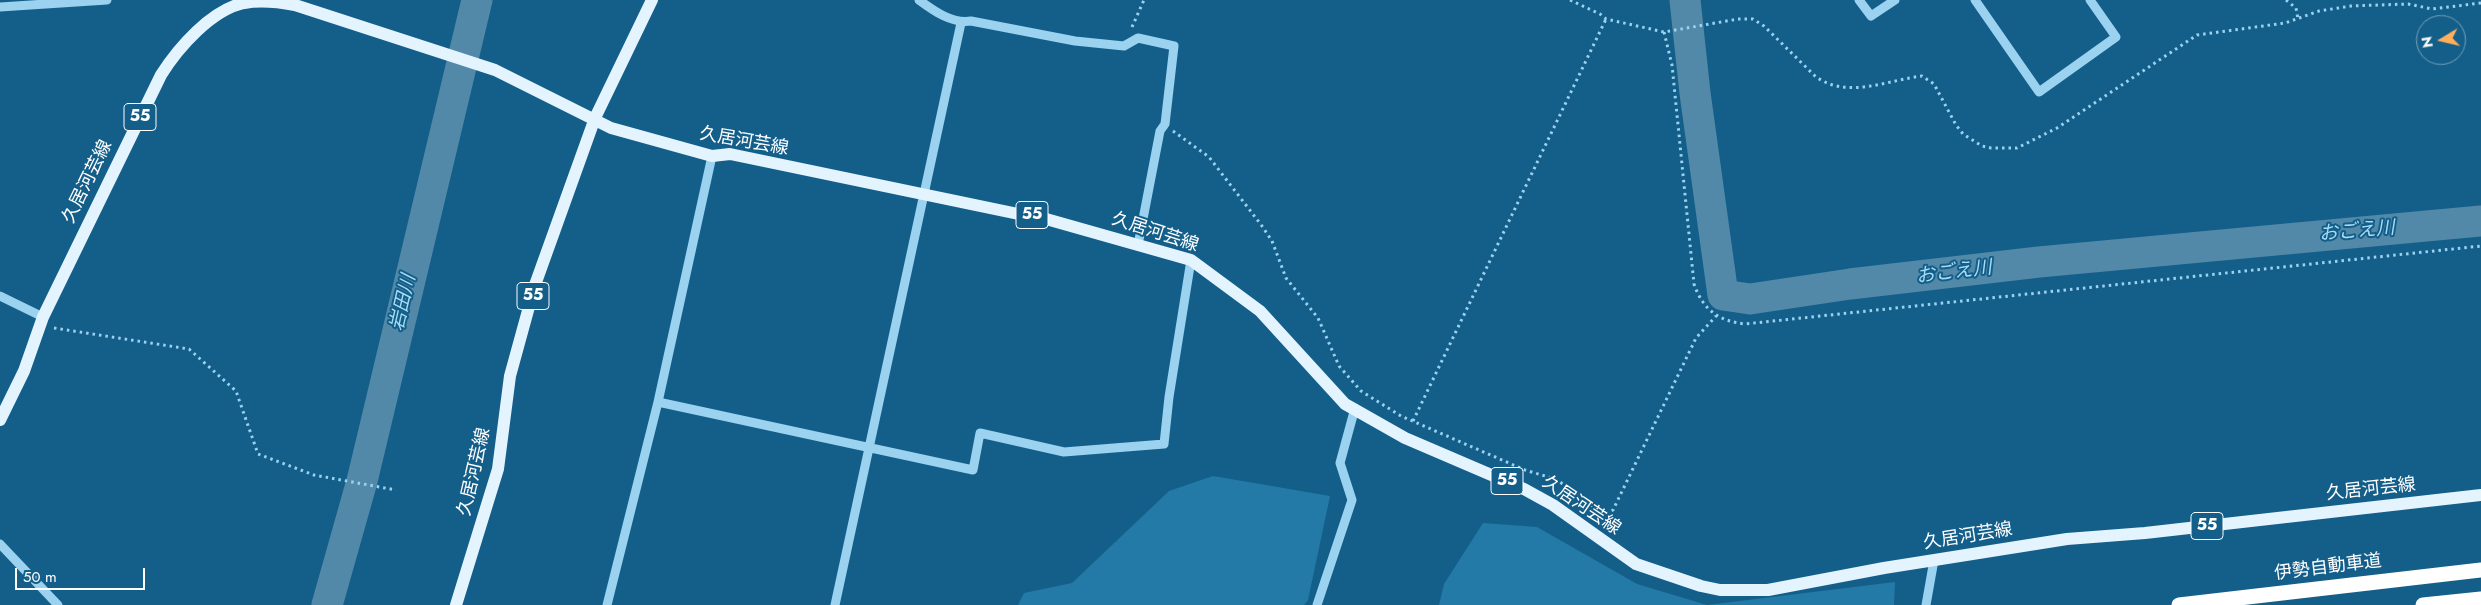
<!DOCTYPE html>
<meta charset="utf-8">
<style>
body{margin:0}
#map{position:relative;width:2481px;height:605px;overflow:hidden;background:#145f8a;font-family:Jost,sans-serif}
canvas{display:block}
.north{position:absolute;left:2416px;top:15px;width:50px;height:50px;box-sizing:border-box;background:#145f8a;border:1px solid #729fb9;border-radius:50%;rotate:261deg;font-size:14px;font-weight:700;line-height:20px;text-align:center;color:#fff}
.north::after{content:'';display:block;margin:auto;width:18px;height:22px;background:#ffae5a;clip-path:polygon(50% 0,100% 100%,50% 72%,0 100%)}
.scale{position:absolute;left:15px;top:568px;width:130px;height:22px;box-sizing:border-box;border:2px solid #fff;border-top:0;padding-left:6px;font-size:15px;line-height:18px;white-space:nowrap;color:#fff;-webkit-text-stroke:4px #145f8a;paint-order:stroke}
</style>
<div id="map">
<canvas width="2481" height="605"></canvas>
<div class="north">N</div>
<div class="scale">50 m</div>
</div>
<script>
const ctx = document.querySelector('canvas').getContext('2d');
ctx.lineJoin = 'round';
function fill(path, color) {
  ctx.fillStyle = color;
  ctx.fill(path, 'evenodd');
}
function trace(path, color, width, dash) {
  ctx.strokeStyle = color;
  ctx.lineWidth = width;
  ctx.lineCap = dash ? 'butt' : 'round';
  ctx.setLineDash(dash || []);
  ctx.stroke(path);
}
function label(font, color, halo, rows, align = 'center') {
  ctx.font = font + ' Jost,"Noto Sans JP",sans-serif';
  ctx.lineWidth = 4;
  ctx.setLineDash([]);
  ctx.textBaseline = 'middle';
  ctx.strokeStyle = halo;
  ctx.fillStyle = color;
  for (const [text, x, y, turn = 0] of rows) {
    ctx.save();
    ctx.translate(x, y);
    ctx.rotate((+turn || 0) * Math.PI / 180);
    ctx.textAlign = isNaN(turn) ? turn : align;
    if (halo) ctx.strokeText(text, 0, 0);
    ctx.fillText(text, 0, 0);
    ctx.restore();
  }
}
const green = new Path2D(`
 M1213,476L1330,496L1308,600L1304,605H1018L1024,593L1072,583L1169,491Z
 M1483,523L1537,527L1637,584L1707,605L1895,582L1894,605H1439L1444,584Z`);
const river = new Path2D(`
 M1685,0L1695,93L1723,295L1750,299L1850,284L2039,262L2481,221
 M327,605L362,481L477,0`);
const path = new Path2D(`
 M1570,0L1600,14L1606,19L1664,32L1738,19H1753L1764,26L1815,76C1847,100 1887,80 1922,76L1934,84L1956,125L1963,134L1982,146L1991,148H2017L2057,128L2197,35L2285,23L2319,11L2351,6L2408,4L2432,9L2481,3
 M2286,0L2296,8L2298,19
 M1132,27L1144,0
 M1664,32L1672,65L1694,284C1703,310 1719,321 1745,324L2481,246
 M1173,131L1209,157L1262,226L1272,241L1286,278L1318,318L1339,366L1361,391L1401,416L1525,470L1555,479L1579,494L1596,509L1606,514L1610,527
 M54,328L189,349L236,391L258,454L314,475L396,490
 M1413,421L1606,19
 M1606,514L1613,510L1696,338L1716,316`);
const minor = new Path2D(`
 M919,0C934,11 952,24 971,21L1075,41L1124,46L1138,38L1174,46L1165,124L1160,131L1138,245
 M1859,0L1871,16L1895,0
 M1975,0L2039,92L2116,37L2090,0
 M0,7L107,0
 M0,296L43,317
 M658,402L973,470L980,433L1064,452L1164,444L1169,397L1191,260
 M0,544L58,605
 M607,605L658,402L712,156
 M835,605L961,23
 M1317,605L1352,500L1340,463L1355,408
 M1926,605L1934,560`);
const major = new Path2D(`
 M0,420L24,371L43,317L161,75C178,48 211,10 244,3C260,0 279,2 295,5L495,70L611,128L712,156L730,154L1028,216L1032,215L1191,260L1260,311L1345,404L1405,438L1524,489L1553,505L1636,564L1701,586L1720,590H1768L1884,568L2067,539L2145,533L2481,495
 M456,605L498,469L510,376L535,285L595,118L652,0`);
const highway = new Path2D(`
 M2179,605L2481,570
 M2423,605L2481,599`);
const shields = [
 [140,117,32],
 [1032,215,32],
 [533,296,32],
 [1507,481,32],
 [2207,526,32]
];
const shieldNames = [
 ["55",140,117],
 ["55",1032,215],
 ["55",533,296],
 ["55",1507,481],
 ["55",2207,526]
];
const streetNames = [
 ["久居河芸線",744,142,10],
 ["久居河芸線",88,182,-64],
 ["久居河芸線",1155,233,18],
 ["久居河芸線",475,472,-77],
 ["久居河芸線",2371,490,-6],
 ["久居河芸線",1581,506,34],
 ["久居河芸線",1968,537,-9],
 ["伊勢自動車道",2328,568,-7]
];
const waterNames = [
 ["おごえ川",2357,232,-5],
 ["おごえ川",1954,273,-7],
 ["岩田川",404,303,-77]
];
fill(green, '#237aa7');
trace(river, '#5389a8', 31);
trace(path, '#9bd2f0', 3, [2.5, 4]);
trace(minor, '#9bd2f0', 9);
trace(major, '#e4f4ff', 12);
trace(highway, '#fff', 15);
for (const [x, y, w] of shields) {
  const box = new Path2D();
  box.roundRect(x - w / 2, y - 13.5, w, 27, 4);
  ctx.fillStyle = '#145f8a';
  ctx.fill(box);
  trace(box, '#fff', 1);
}
label('bold 16px', '#fff', null, shieldNames);
label('18px', '#fff', '#145f8a', streetNames);
label('italic 19px', '#a7dcf7', '#145f8a', waterNames);
</script>
